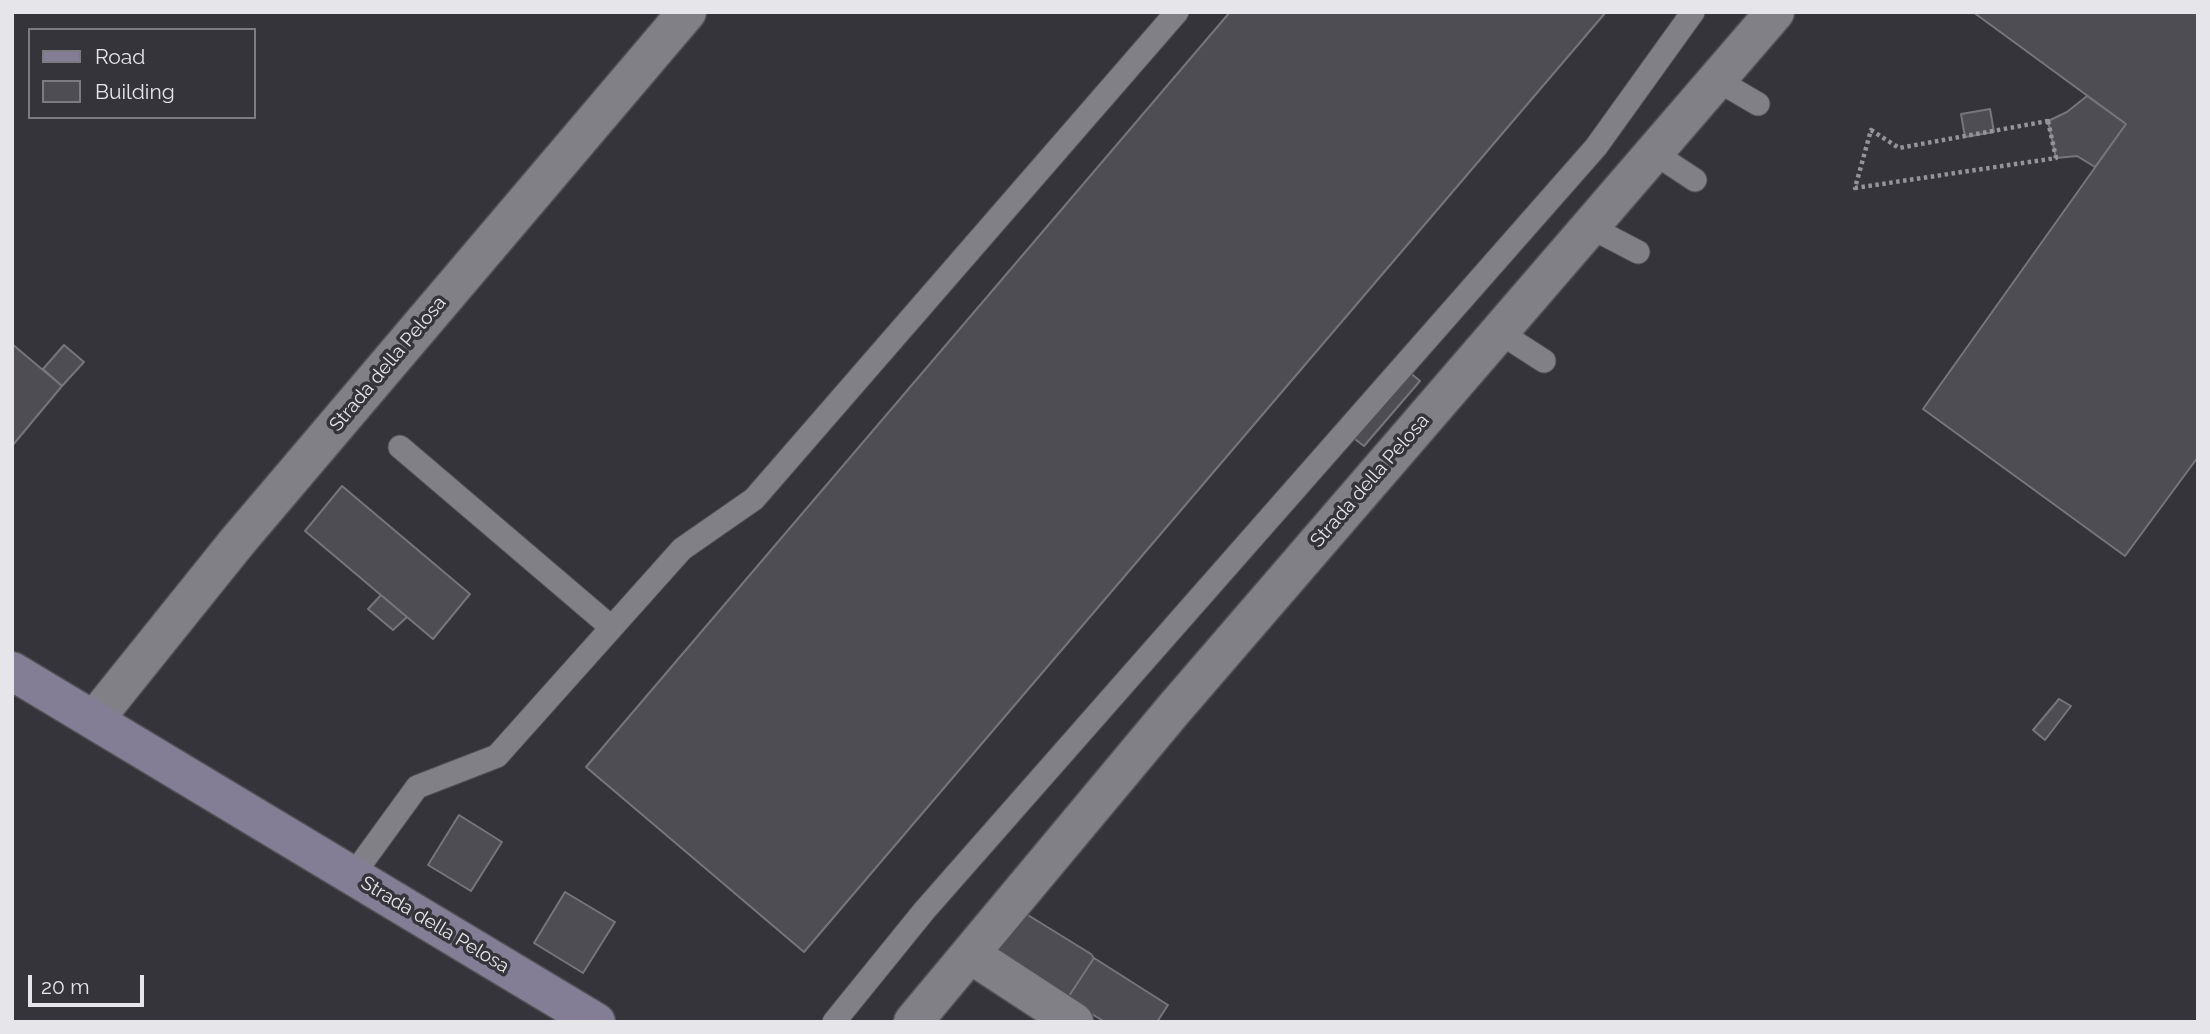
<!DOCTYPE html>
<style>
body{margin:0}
#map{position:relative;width:2210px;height:1034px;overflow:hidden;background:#35343a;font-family:Raleway,sans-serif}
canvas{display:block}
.frame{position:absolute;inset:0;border:14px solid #e6e5e9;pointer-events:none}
.legend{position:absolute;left:28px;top:28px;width:228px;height:91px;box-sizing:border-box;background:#35343a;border:2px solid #7c7b80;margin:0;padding:9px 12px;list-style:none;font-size:21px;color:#e6e5e9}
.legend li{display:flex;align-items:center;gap:14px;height:35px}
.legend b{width:35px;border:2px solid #7c7b80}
.scale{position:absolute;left:28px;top:975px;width:116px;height:32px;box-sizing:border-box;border:4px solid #e6e5e9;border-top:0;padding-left:9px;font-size:21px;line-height:24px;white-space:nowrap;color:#e6e5e9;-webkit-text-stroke:5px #35343a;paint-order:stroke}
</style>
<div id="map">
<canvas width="2210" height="1034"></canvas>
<div class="frame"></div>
<ul class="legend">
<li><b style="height:9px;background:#837e96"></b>Road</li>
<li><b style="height:19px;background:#4e4d53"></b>Building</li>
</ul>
<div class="scale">20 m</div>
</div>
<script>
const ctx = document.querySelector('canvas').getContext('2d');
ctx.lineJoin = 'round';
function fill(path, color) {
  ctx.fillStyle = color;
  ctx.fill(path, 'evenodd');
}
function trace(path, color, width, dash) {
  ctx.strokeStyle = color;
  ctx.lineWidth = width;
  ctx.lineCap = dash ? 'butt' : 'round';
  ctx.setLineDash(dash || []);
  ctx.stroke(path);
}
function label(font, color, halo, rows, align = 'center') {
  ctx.font = font + ' Raleway,sans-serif';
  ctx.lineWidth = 7;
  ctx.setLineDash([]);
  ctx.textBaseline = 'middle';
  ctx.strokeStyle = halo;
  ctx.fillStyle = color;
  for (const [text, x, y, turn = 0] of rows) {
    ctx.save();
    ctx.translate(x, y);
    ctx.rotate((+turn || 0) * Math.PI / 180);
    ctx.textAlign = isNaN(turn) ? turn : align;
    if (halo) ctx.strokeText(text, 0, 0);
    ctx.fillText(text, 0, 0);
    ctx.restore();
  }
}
const building = new Path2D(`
 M1230,12H1606L804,952L586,767Z
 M1973,12H2198V457L2125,556L1923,409L2126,124Z
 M2087,96L2126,124L2095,167L2077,156L2056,158L2048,121L2067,112Z
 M1990,109L1994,132L1965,137L1961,114Z
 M12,344L62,386L12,446Z
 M64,345L84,362L62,386L43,369Z
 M1408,371L1420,381L1364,446L1352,437Z
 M342,486L470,594L433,639L305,531Z
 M381,595L407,617L393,630L368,609Z
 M2059,699L2071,706L2045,740L2033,730Z
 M459,815L502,842L471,891L428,865Z
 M565,892L615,922L583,973L534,943Z
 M1023,912L1091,954L1094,958L1069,996L994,950Z
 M1094,958L1168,1005L1157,1022H1105L1067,999Z`);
const path = new Path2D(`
 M2048,121L2056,158L1855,188L1871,130L1899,148Z`);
const lane = new Path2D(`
 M1717,80L1758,104
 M1654,153L1695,180
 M1590,227L1638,252
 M1499,332L1544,361
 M400,447L611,627
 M353,875L417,787L497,756L682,549L754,499L1177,12
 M834,1022L924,911L1596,147L1693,12`);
const street = new Path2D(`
 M94,720L237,542L687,12
 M970,954L1074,1022
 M913,1022L1174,709L1775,12`);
const secondary = new Path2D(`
 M12,671L596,1022`);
const streetNames = [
 ["Strada della Pelosa",388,364,-50],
 ["Strada della Pelosa",1370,481,-49],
 ["Strada della Pelosa",435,925,31]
];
fill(building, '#4e4d53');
trace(building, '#76757b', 2);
trace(lane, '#515055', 25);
trace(street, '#515055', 41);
trace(secondary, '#515055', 41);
trace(path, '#959499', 4.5, [3.5, 3.5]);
trace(lane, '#818087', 23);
trace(street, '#818087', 38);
trace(secondary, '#837e96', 38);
label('19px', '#e6e5e9', '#35343a', streetNames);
</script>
